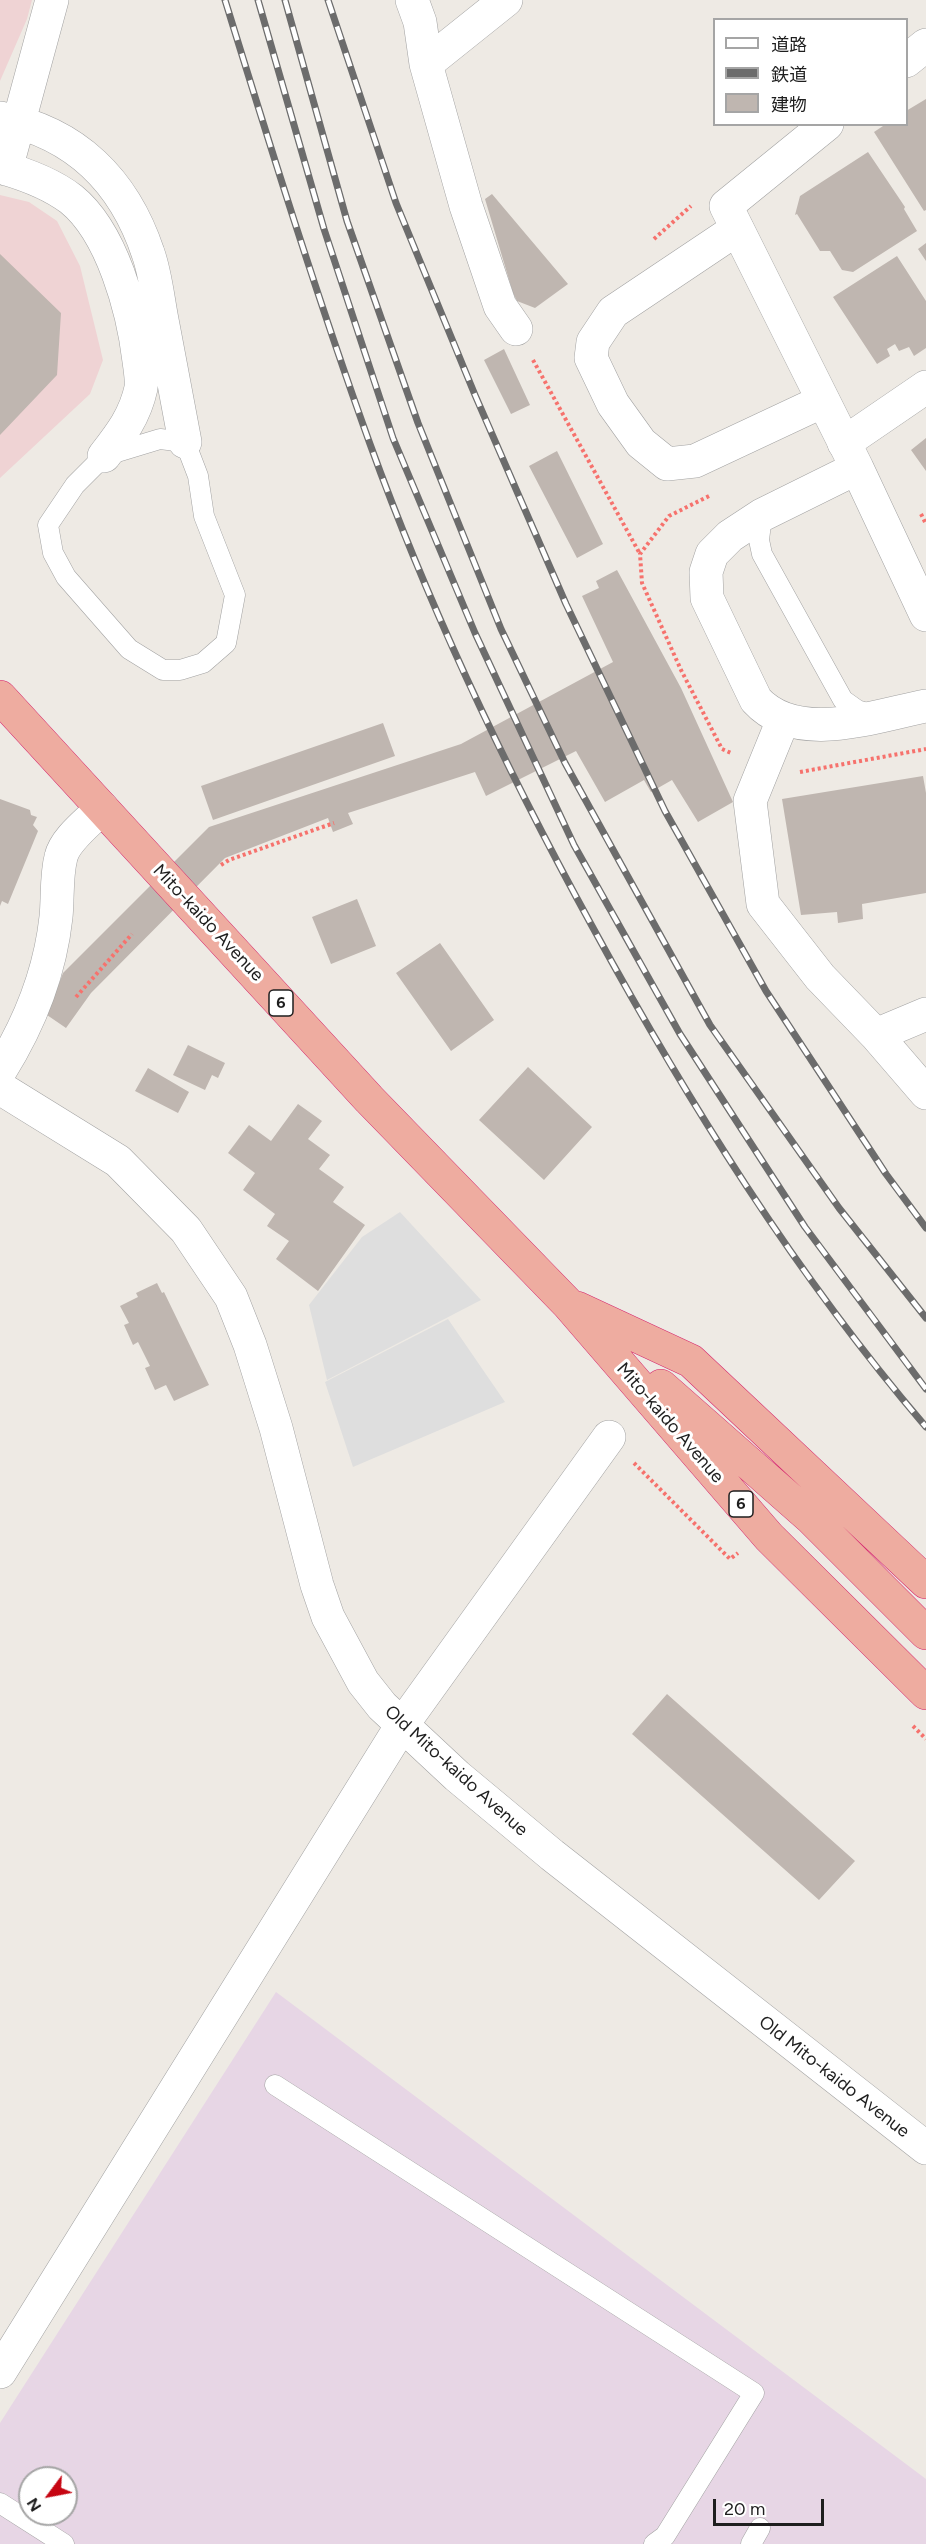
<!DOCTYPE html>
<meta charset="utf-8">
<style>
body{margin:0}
#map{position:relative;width:926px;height:2544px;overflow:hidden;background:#eeeae4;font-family:Figtree,"Noto Sans JP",sans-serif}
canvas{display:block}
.legend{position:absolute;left:713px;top:18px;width:195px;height:108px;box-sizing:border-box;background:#fff;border:2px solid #a5a5a5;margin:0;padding:8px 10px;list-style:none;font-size:18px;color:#1e1e1e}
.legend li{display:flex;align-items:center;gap:12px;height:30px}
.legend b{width:30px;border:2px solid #a5a5a5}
.north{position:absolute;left:18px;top:2466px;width:60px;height:60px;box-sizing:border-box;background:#fff;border:2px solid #a5a5a5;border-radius:50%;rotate:238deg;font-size:16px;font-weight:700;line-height:24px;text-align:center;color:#1e1e1e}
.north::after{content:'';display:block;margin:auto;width:21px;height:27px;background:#c60512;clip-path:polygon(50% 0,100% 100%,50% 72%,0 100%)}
.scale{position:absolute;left:713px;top:2499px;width:111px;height:27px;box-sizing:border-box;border:3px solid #1e1e1e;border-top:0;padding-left:8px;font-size:18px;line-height:21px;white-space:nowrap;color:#1e1e1e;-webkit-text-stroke:4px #fff;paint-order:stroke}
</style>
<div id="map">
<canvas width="926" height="2544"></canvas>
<ul class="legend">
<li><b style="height:8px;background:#fff"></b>道路</li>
<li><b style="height:8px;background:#6c6c6c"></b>鉄道</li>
<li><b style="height:16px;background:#bfb6b0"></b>建物</li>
</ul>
<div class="north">N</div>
<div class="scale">20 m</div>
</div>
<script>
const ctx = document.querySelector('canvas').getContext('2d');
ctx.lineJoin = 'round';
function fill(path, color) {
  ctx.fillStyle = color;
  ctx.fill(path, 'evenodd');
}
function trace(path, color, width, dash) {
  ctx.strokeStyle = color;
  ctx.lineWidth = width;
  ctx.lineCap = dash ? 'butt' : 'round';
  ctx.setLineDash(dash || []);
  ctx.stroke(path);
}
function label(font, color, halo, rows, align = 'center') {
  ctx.font = font + ' Figtree,sans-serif';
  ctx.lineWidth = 6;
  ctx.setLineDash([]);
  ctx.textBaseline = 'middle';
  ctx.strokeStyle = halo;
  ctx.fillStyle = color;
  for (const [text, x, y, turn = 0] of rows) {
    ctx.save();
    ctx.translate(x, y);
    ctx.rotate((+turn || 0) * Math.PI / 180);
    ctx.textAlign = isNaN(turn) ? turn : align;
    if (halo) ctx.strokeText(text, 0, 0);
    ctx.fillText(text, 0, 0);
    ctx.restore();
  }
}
const commercial = new Path2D(`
 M0,0H32L27,19L0,81Z
 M0,195L29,202L57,221L80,266L103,360L90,394L0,478Z`);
const industrial = new Path2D(`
 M276,1992L926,2479V2544H0V2423ZM30,2478H66V2514H30Z`);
const parking = new Path2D(`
 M400,1212L481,1300L327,1380L309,1305L362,1237Z
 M448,1319L505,1402L353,1467L325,1382Z`);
const building = new Path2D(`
 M926,99V210L924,211L874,132L886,124H906V111Z
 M868,152L905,207L904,209L917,231L853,272L842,270L830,251H820L797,214L795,215L800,196Z
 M492,194L568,284L535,308L517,301L513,293L485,199Z
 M926,243V261L918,249Z
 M0,254L61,313L57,375L0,435Z
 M897,256L926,301V348L914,356L909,347L899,351L895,344L887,349L890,356L877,364L833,297Z
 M504,349L530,405L511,414L484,360Z
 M926,438V471L911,450Z
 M557,451L603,544L577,558L529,466Z
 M617,570L681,688L733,802L698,822L672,780L651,792L644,780L605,802L576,751L486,796L475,772L348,813L353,824L333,832L328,818L225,858L91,993L66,1028L47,1015L63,973L209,827L461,744L613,662L582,596L599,588L596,581Z
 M383,723L395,756L213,820L201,786Z
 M923,776L926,793V893L862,904L863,919L838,923L837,912L801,915L782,799Z
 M0,799L30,810L31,815L37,817L33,825L38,831L8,904L2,901L0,906Z
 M357,899L376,946L331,964L312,917Z
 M440,943L494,1020L451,1051L396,973Z
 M188,1045L225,1063L218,1078L212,1075L205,1090L173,1075Z
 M528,1067L592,1127L544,1180L479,1120Z
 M148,1068L189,1092L178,1113L135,1091Z
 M298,1104L322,1121L308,1139L330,1155L319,1169L344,1187L333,1202L365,1225L318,1291L276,1259L289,1241L267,1226L275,1214L243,1190L255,1173L228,1153L249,1125L271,1141Z
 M157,1283L162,1293L164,1292L209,1385L174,1401L166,1385L155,1390L145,1368L150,1366L138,1342L133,1345L124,1325L129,1323L120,1306L138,1297L136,1293Z
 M667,1694L855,1861L819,1900L632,1734Z`);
const path = new Path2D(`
 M654,239L691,206
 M533,360L640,554
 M709,496L669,516L640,554L642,583L681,670L722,749L731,753
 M921,514L926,524
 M800,772L926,749
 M221,865L229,860L334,823
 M76,997L132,934
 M634,1463L730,1559L738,1553
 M913,1726L926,1739`);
const service = new Path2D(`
 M160,439L185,442L198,476L204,516L235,595L226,643L203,663L180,670H163L129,649L66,577L53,553L48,525L75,485L104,456Z
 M762,515L759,540L762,554L843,700L857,710L874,715
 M275,2085L754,2393L665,2536L654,2544
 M0,2503L64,2544
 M751,2544L760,2528`);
const minor = new Path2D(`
 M412,0L420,22L426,64L466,206L500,306L516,329
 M426,64L506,0
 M737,229L613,312L593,342L591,358L613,404L641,443L667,464L695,461L823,401
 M844,443L926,387
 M783,720L750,801L763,904L820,977L876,1035L926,1093
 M876,1035L926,1014
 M0,1071C30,1023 50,973 56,917C58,898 56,876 61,857C65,839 90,821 102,808
 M402,1725L609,1437`);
const tertiary = new Path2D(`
 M906,61L926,45
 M0,118C76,133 124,181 148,253C156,275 158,301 163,325C170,364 178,403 185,442
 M827,124L726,206L857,468L926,615
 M0,167C25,174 50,183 71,199C112,232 133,310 139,361C140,369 142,380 141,388C135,416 121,434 104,456
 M6,169L52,0
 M857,468L762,515L730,536L712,554L706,572L707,598L756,700C797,745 874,716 926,706
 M0,1088L118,1161L186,1230L231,1297L250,1345L276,1428L317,1585L328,1617L363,1682L382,1706L457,1776L552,1855L926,2148
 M0,2372L402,1725`);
const trunk = new Path2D(`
 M0,697L369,1099L568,1304L769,1537L926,1693
 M577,1308L691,1361L926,1582
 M661,1386L811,1518L926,1633`);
const rail = new Path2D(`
 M225,0C271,149 317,297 370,444C430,610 507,771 592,926C688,1102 795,1274 926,1427
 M258,0L324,229L393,438L475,633L574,845L680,1034L805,1227L926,1389
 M285,0L347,221L418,423L501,629L565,763L710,1025L839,1208L926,1318
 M328,0L396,203L475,395L566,604L665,811L766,991L886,1174L926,1228`);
const shields = [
 [281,1003,24],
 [741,1504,24]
];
const shieldNames = [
 ["6",281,1003],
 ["6",741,1504]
];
const streetNames = [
 ["Mito-kaido Avenue",208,923,47],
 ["Mito-kaido Avenue",670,1423,49],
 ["Old Mito-kaido Avenue",456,1771,42],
 ["Old Mito-kaido Avenue",834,2077,38]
];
fill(commercial, '#efd3d4');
fill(industrial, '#e7d6e5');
fill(parking, '#dedede');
fill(building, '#bfb6b0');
trace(service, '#a2a2a2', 21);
trace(minor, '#a2a2a2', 34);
trace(tertiary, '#a2a2a2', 34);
trace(trunk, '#d5286f', 34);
trace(path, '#f6726d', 4, [3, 3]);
trace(service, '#fff', 20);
trace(minor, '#fff', 33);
trace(tertiary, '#fff', 33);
trace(trunk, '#eeaca0', 33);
trace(rail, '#6c6c6c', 7);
trace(rail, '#fff', 4.5, [14]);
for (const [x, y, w] of shields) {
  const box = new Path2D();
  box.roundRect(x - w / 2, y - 13, w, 26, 4.5);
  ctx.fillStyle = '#fff';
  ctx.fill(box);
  trace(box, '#1e1e1e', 1.5);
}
label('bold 16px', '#1e1e1e', null, shieldNames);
label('18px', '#1e1e1e', '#fff', streetNames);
</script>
